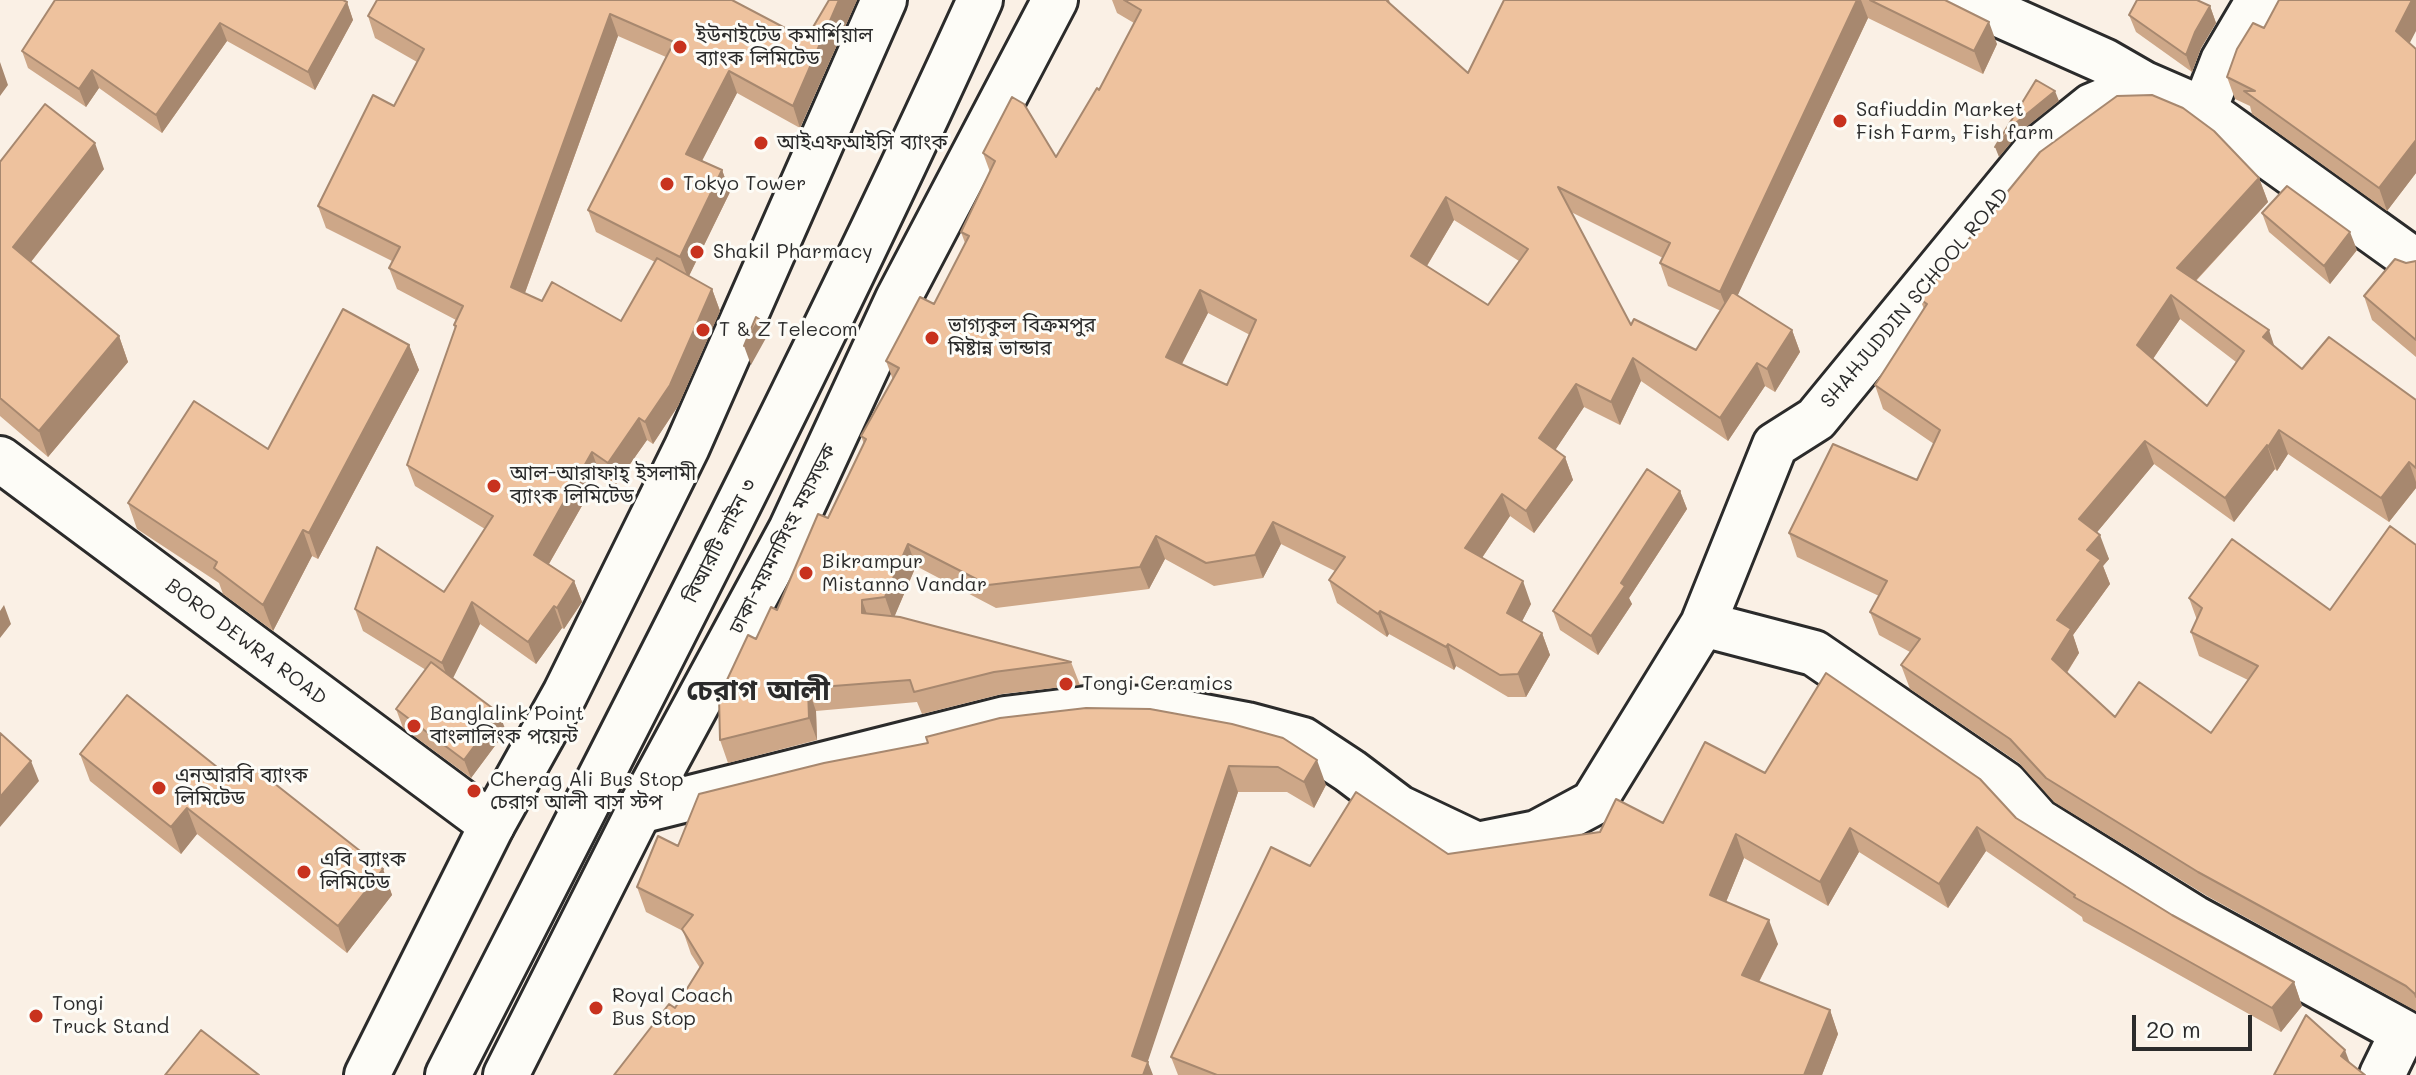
<!DOCTYPE html>
<meta charset="utf-8">
<style>
body{margin:0}
#map{position:relative;width:2416px;height:1075px;overflow:hidden;background:#faf0e5;font-family:Mali,sans-serif}
canvas{display:block}
.scale{position:absolute;left:2132px;top:1015px;width:120px;height:36px;box-sizing:border-box;border:4px solid #2b2b2b;border-top:0;padding-left:10px;font-size:24px;line-height:28px;white-space:nowrap;color:#2b2b2b;-webkit-text-stroke:6px #fdfcf7;paint-order:stroke}
</style>
<div id="map">
<canvas width="2416" height="1075"></canvas>
<div class="scale">20 m</div>
</div>
<script>
const ctx = document.querySelector('canvas').getContext('2d');
ctx.lineJoin = 'round';
function trace(path, color, width, dash) {
  ctx.strokeStyle = color;
  ctx.lineWidth = width;
  ctx.lineCap = dash ? 'butt' : 'round';
  ctx.setLineDash(dash || []);
  ctx.stroke(path);
}
function fill(path, color) {
  ctx.fillStyle = color;
  ctx.fill(path, 'evenodd');
}
function label(font, color, halo, rows, align = 'center') {
  ctx.font = font + ' Mali,"Noto Sans Bengali",sans-serif';
  ctx.lineWidth = 6;
  ctx.setLineDash([]);
  ctx.textBaseline = 'middle';
  ctx.strokeStyle = halo;
  ctx.fillStyle = color;
  for (const [text, x, y, turn = 0] of rows) {
    ctx.save();
    ctx.translate(x, y);
    ctx.rotate((+turn || 0) * Math.PI / 180);
    ctx.textAlign = isNaN(turn) ? turn : align;
    if (halo) ctx.strokeText(text, 0, 0);
    ctx.fillText(text, 0, 0);
    ctx.restore();
  }
}
const minor = new Path2D(`
 M1967,0L2104,61L2144,84L2204,110L2416,262
 M2204,110L2223,61L2259,0
 M0,459L492,825
 M1703,624L1814,653L2005,784L2038,821L2194,918L2403,1032L2382,1075
 M639,811L1005,719L1094,708L1162,709L1247,725L1303,740L1350,771L1399,808L1477,845L1537,833L1593,803L1703,624L1775,445L1816,419L2036,151L2092,106L2144,84`);
const trunk = new Path2D(`
 M367,1075L492,825L565,694L687,447L884,0
 M506,1075L639,811L791,530L898,299L1055,0`);
const motorway = new Path2D(`
 M448,1075C630,719 815,364 980,0`);
const wall = new Path2D(`
 M732,0L806,39L829,0H857L800,128L737,93L702,161L722,170L730,192L689,276L712,289L720,311L678,406L653,444L647,440L616,484L600,474L549,564L574,581L582,602L564,629L562,628L536,664L480,624L453,678L506,731L471,778L403,728L396,709L426,670L363,631L355,609L444,592L485,529L415,486L407,465L455,329L454,325L456,320L397,289L389,268L392,261L326,228L318,206L394,106L417,62L375,38L368,16ZM618,36L666,57L588,210L596,232L655,262L621,321L542,301L525,293Z
 M1112,0H1389L1391,5L1468,73L1504,0H1945L1997,44L1983,74L1868,18L1737,296L1792,330L1800,352L1775,392L1765,386L1728,441L1641,381L1620,425L1584,407L1555,450L1565,457L1573,480L1534,533L1510,516L1482,558L1531,604L1522,621L1542,633L1550,655L1526,697H1508L1456,666L1454,670L1389,634L1387,637L1337,603L1329,580L1335,571L1281,544L1263,578L1214,586L1165,559L1149,589L996,608L916,566L894,617L1071,662L1080,685L1002,694L922,714L917,702L816,711L817,740L728,763L720,740L756,639L777,610L828,518L864,444L861,436L893,380L886,361L934,304L965,243L961,232L990,172L983,153L1056,157L1099,90L1134,23L1117,13ZM1571,212L1663,258L1660,263L1668,286L1721,311L1696,350L1631,325ZM1454,220L1519,261L1488,305L1427,266ZM1208,313L1250,335L1227,385L1182,364Z
 M347,2L353,20L315,90L227,41L162,133L99,88L86,107L28,68L22,51Z
 M2210,6L2216,23L2201,48L2192,72L2136,32L2129,15Z
 M2264,28L2409,43L2416,49V173L2387,211L2252,114L2250,106L2235,99L2227,77Z
 M0,162L104,169L31,262L119,336L128,362L48,457L0,416Z
 M2259,178L2268,202L2196,281L2302,369L2416,400V488L2389,522L2288,454L2277,471L2275,469L2234,522L2154,464L2097,532L2109,559L2103,566L2110,584L2073,635L2079,653L2067,673L2115,717L2211,733L2248,680L2199,656L2191,632L2197,620L2189,598L2330,610L2416,545V1011L2207,896L2054,802L2019,763L1910,689L1901,665L1910,652L1879,635L1870,612L1879,596L1797,557L1789,533L1917,480L1934,444L1883,409L1875,385L1924,309L1920,299ZM2180,319L2236,362L2207,406L2153,359Z
 M2262,213L2357,250L2330,284L2269,232Z
 M2416,261V357L2372,320L2364,296L2406,263Z
 M409,345L419,370L318,559L312,556L273,631L223,594L219,583L137,529L128,503L268,449Z
 M1680,491L1687,509L1629,598L1632,604L1598,655L1560,630L1553,611Z
 M1150,709L1326,785L1314,808L1287,792H1238L1147,1062L614,1075L675,1008L700,968L691,954L683,931L646,912L637,887L678,846Z
 M80,754L383,869L392,895L347,953L197,834L181,854L90,781Z
 M1765,773L2016,818L2172,915L2294,982L2302,1006L2281,1032L2083,921L2082,917L1986,851L1948,908L1859,852L1828,906L1744,858L1726,902L1778,944L1759,982L1830,1010L1838,1034L1822,1075H1178L1171,1057L1310,866L1448,854L1663,823Z`);
const shadedWall = new Path2D(`
 M839,0H857L800,128L793,106Z
 M1857,0H1861L1868,18L1729,314L1720,292Z
 M2412,0H2416V31L2404,54L2396,31Z
 M347,2L353,20L315,90L308,72Z
 M2210,6L2216,23L2201,48L2192,72L2186,55L2195,32Z
 M610,14L618,36L519,309L511,287Z
 M1989,22L1997,44L1983,74L1974,51Z
 M220,23L227,41L162,133L156,115Z
 M0,62L8,85L0,96Z
 M92,70L99,88L86,107L79,89Z
 M729,71L737,93L694,176L686,154Z
 M2055,91L2059,101L2020,132L1999,157L1995,147L2017,122Z
 M2416,140V173L2387,211L2379,188Z
 M95,143L104,169L22,273L13,247Z
 M722,170L730,192L688,278L680,257Z
 M2259,178L2268,202L2185,292L2177,268Z
 M1446,197L1454,220L1419,279L1411,256Z
 M2350,232L2357,250L2330,284L2324,266Z
 M712,289L720,311L678,406L653,444L645,422Z
 M1200,290L1208,313L1174,379L1166,357Z
 M2171,295L2180,319L2146,369L2137,345Z
 M759,319L766,338L751,365L744,346Z
 M1792,330L1800,352L1775,392L1767,369Z
 M2269,330L2277,354L2263,337Z
 M119,336L128,362L48,457L39,431Z
 M409,345L419,370L318,559L309,533Z
 M1633,358L1641,381L1620,425L1611,402Z
 M1757,363L1765,386L1728,441L1720,418Z
 M1576,384L1584,407L1548,461L1539,438Z
 M639,418L647,440L616,484L608,463Z
 M2279,430L2288,454L2277,471L2268,447Z
 M2145,441L2154,464L2088,543L2079,519Z
 M2267,445L2275,469L2234,522L2225,498Z
 M592,452L600,474L542,576L534,555Z
 M1565,457L1573,480L1534,533L1526,511Z
 M2409,462L2416,482V488L2389,522L2381,498Z
 M1680,491L1687,509L1629,598L1632,604L1598,655L1591,636L1621,583Z
 M1502,494L1510,516L1473,571L1465,548Z
 M1273,522L1281,544L1263,578L1255,555Z
 M303,530L312,556L273,631L263,605Z
 M2100,535L2109,559L2103,566L2110,584L2073,635L2079,653L2060,683L2052,659L2057,620L2087,550Z
 M1156,536L1165,559L1149,589L1140,567Z
 M908,544L916,566L893,620L885,597Z
 M574,581L582,602L564,629L557,608Z
 M1523,581L1531,604L1515,635L1507,613Z
 M862,600L870,623L862,613Z
 M472,602L480,624L450,684L442,663Z
 M4,605L11,624L0,638V611Z
 M554,606L562,628L536,664L528,642Z
 M1380,611L1389,634L1387,637L1378,614Z
 M1542,633L1550,655L1526,697L1518,674Z
 M1448,644L1456,666L1454,670L1446,647Z
 M808,688L816,711L817,740L809,718Z
 M499,713L506,731L471,778L464,760Z
 M1317,760L1326,785L1314,808L1304,782Z
 M31,761L39,781L0,827V797Z
 M1229,766L1238,792L1144,1073L1148,1062L1153,1075H1139L1132,1056Z
 M187,808L197,834L181,854L171,827Z
 M1977,827L1986,851L1948,908L1939,884Z
 M1850,828L1859,852L1828,906L1820,882Z
 M1736,834L1744,858L1719,919L1710,895Z
 M383,869L392,895L347,953L338,926Z
 M1769,920L1778,944L1750,999L1742,975Z
 M2294,982L2302,1006L2281,1032L2272,1008Z
 M1830,1010L1838,1034L1822,1075H1804Z
 M2345,1050L2354,1074L2341,1056Z`);
const building = new Path2D(`
 M55,0H343L347,2L308,72L220,23L156,115L92,70L79,89L22,51Z
 M377,0H732L806,39L829,0H839L793,106L729,71L686,154L722,170L680,257L588,210L674,42L610,14L511,287L542,301L552,282L621,321L657,258L712,289L670,385L645,422L639,418L608,463L592,452L534,555L574,581L557,608L554,606L528,642L472,602L442,663L355,609L377,547L444,592L493,516L407,465L456,326L454,325L463,306L389,268L400,247L318,206L373,95L394,106L424,49L368,16Z
 M1124,0H1388L1387,1L1468,73L1504,0H1857L1720,292L1660,263L1670,243L1558,187L1631,325L1634,319L1696,350L1732,292L1792,330L1767,369L1757,363L1720,418L1633,358L1611,402L1576,384L1539,438L1565,457L1526,511L1502,494L1465,548L1523,581L1507,613L1542,633L1518,674L1500,675L1448,644L1446,647L1380,611L1378,614L1329,580L1345,557L1273,522L1255,555L1206,563L1156,536L1140,567L988,585L908,544L885,597L862,600V613L900,617L1071,662L994,672L914,692L910,680L808,688L809,718L720,740L719,697L748,635L756,639L771,607L777,610L818,514L828,518L866,439L861,436L899,368L886,361L920,297L934,304L969,236L961,232L995,161L983,153L1012,97L1024,104L1056,157L1097,88L1099,90L1141,10ZM1446,197L1528,249L1488,305L1411,256ZM1200,290L1256,320L1227,385L1166,357Z
 M1870,0H1945L1989,22L1974,51Z
 M2137,0H2197L2210,6L2195,32L2186,55L2129,15Z
 M2279,0H2412L2396,31L2416,49V140L2379,188L2244,91H2255L2227,77L2237,49L2253,23L2264,28Z
 M2036,80L2055,91L2017,122L1995,147Z
 M2152,95L2183,108L2214,131L2259,178L2177,268L2269,330L2263,337L2302,369L2329,337L2416,400V468L2409,462L2381,498L2279,430L2268,447L2267,445L2225,498L2145,441L2079,519L2100,535L2087,550L2101,560L2057,620L2071,629L2052,659L2115,717L2139,682L2211,733L2258,666L2191,632L2202,608L2189,598L2232,539L2330,610L2390,526L2416,545V997L2415,994L2406,986L2198,872L2046,778L2010,739L1901,665L1920,639L1870,612L1887,581L1789,533L1833,444L1917,480L1940,430L1875,385L1927,304L1920,299L2040,152L2117,96ZM2171,295L2244,351L2207,406L2137,345Z
 M45,104L95,143L13,247L119,336L39,431L0,398V162Z
 M2287,186L2350,232L2324,266L2262,213Z
 M2395,259L2406,263L2416,261V340L2364,296Z
 M343,309L409,345L309,533L303,530L263,605L214,568L217,562L128,503L194,401L268,449Z
 M756,317L759,319L744,346Z
 M1647,469L1680,491L1621,583L1625,586L1591,636L1553,611Z
 M431,662L499,713L464,760L396,709Z
 M1826,673L1980,779L2016,818L2172,915L2294,982L2272,1008L2074,897L2075,895L1977,827L1939,884L1850,828L1820,882L1736,834L1710,895L1769,920L1742,975L1830,1010L1804,1075H1217L1171,1057L1271,847L1310,866L1356,792L1448,854L1600,832L1616,799L1663,823L1705,742L1765,773Z
 M127,695L237,783L251,765L383,869L338,926L187,808L171,827L80,754Z
 M1086,708L1150,709L1232,724L1283,738L1317,760L1304,782L1278,767L1229,766L1132,1056L1148,1062L1143,1075H614L669,1004L675,1008L703,963L682,929L693,915L637,887L658,836L678,846L699,794L824,763L928,743L926,737L1000,718Z
 M0,733L31,761L0,797Z
 M2306,1015L2345,1050L2341,1056L2365,1075H2274Z
 M201,1030L259,1075H165Z`);
const markers = [
 [680,47,8,"#c8321e"],
 [1840,121,8,"#c8321e"],
 [761,143,8,"#c8321e"],
 [667,184,8,"#c8321e"],
 [697,252,8,"#c8321e"],
 [703,330,8,"#c8321e"],
 [932,338,8,"#c8321e"],
 [494,486,8,"#c8321e"],
 [806,573,8,"#c8321e"],
 [1066,684,8,"#c8321e"],
 [414,726,8,"#c8321e"],
 [159,788,8,"#c8321e"],
 [474,791,8,"#c8321e"],
 [304,872,8,"#c8321e"],
 [596,1008,8,"#c8321e"],
 [36,1016,8,"#c8321e"]
];
const poiNames = [
 ["ইউনাইটেড কমার্শিয়াল",696,36],
 ["ব্যাংক লিমিটেড",696,59],
 ["Safiuddin Market",1856,110],
 ["Fish Farm, Fish farm",1856,133],
 ["আইএফআইসি ব্যাংক",777,143],
 ["Tokyo Tower",683,184],
 ["Shakil Pharmacy",713,252],
 ["ভাগ্যকুল বিক্রমপুর",948,326],
 ["মিষ্টান্ন ভান্ডার",948,349],
 ["T & Z Telecom",719,330],
 ["আল-আরাফাহ্ ইসলামী",510,474],
 ["ব্যাংক লিমিটেড",510,497],
 ["Bikrampur",822,562],
 ["Mistanno Vandar",822,585],
 ["Tongi Ceramics",1082,684],
 ["Banglalink Point",430,714],
 ["বাংলালিংক পয়েন্ট",430,737],
 ["এনআরবি ব্যাংক",175,776],
 ["লিমিটেড",175,799],
 ["Cherag Ali Bus Stop",490,780],
 ["চেরাগ আলী বাস স্টপ",490,803],
 ["এবি ব্যাংক",320,860],
 ["লিমিটেড",320,883],
 ["Royal Coach",612,996],
 ["Bus Stop",612,1019],
 ["Tongi",52,1004],
 ["Truck Stand",52,1027]
];
const streetNames = [
 ["SHAHJUDDIN SCHOOL ROAD",1915,298,-50],
 ["ঢাকা-ময়মনসিংহ মহাসড়ক",783,539,-63],
 ["বিআরটি লাইন ৩",720,541,-63],
 ["BORO DEWRA ROAD",246,642,37]
];
const districtNames = [
 ["চেরাগ আলী",758,691]
];
trace(minor, '#2b2b2b', 50);
trace(trunk, '#2b2b2b', 50);
trace(motorway, '#2b2b2b', 50);
trace(minor, '#fdfcf7', 44);
trace(trunk, '#fdfcf7', 44);
trace(motorway, '#fdfcf7', 44);
fill(wall, '#cda788');
fill(shadedWall, '#a7886f');
fill(building, '#eec29e');
trace(building, '#a7886f', 2);
for (const [x, y, r, color] of markers) {
  const dot = new Path2D();
  dot.arc(x, y, r, 0, 2 * Math.PI);
  ctx.fillStyle = color;
  ctx.fill(dot);
  trace(dot, '#fdfcf7', 3);
}
label('20px', '#2b2b2b', '#fdfcf7', poiNames, 'left');
label('20px', '#2b2b2b', '#fdfcf7', streetNames);
label('bold 28px', '#2b2b2b', '#fdfcf7', districtNames);
</script>
